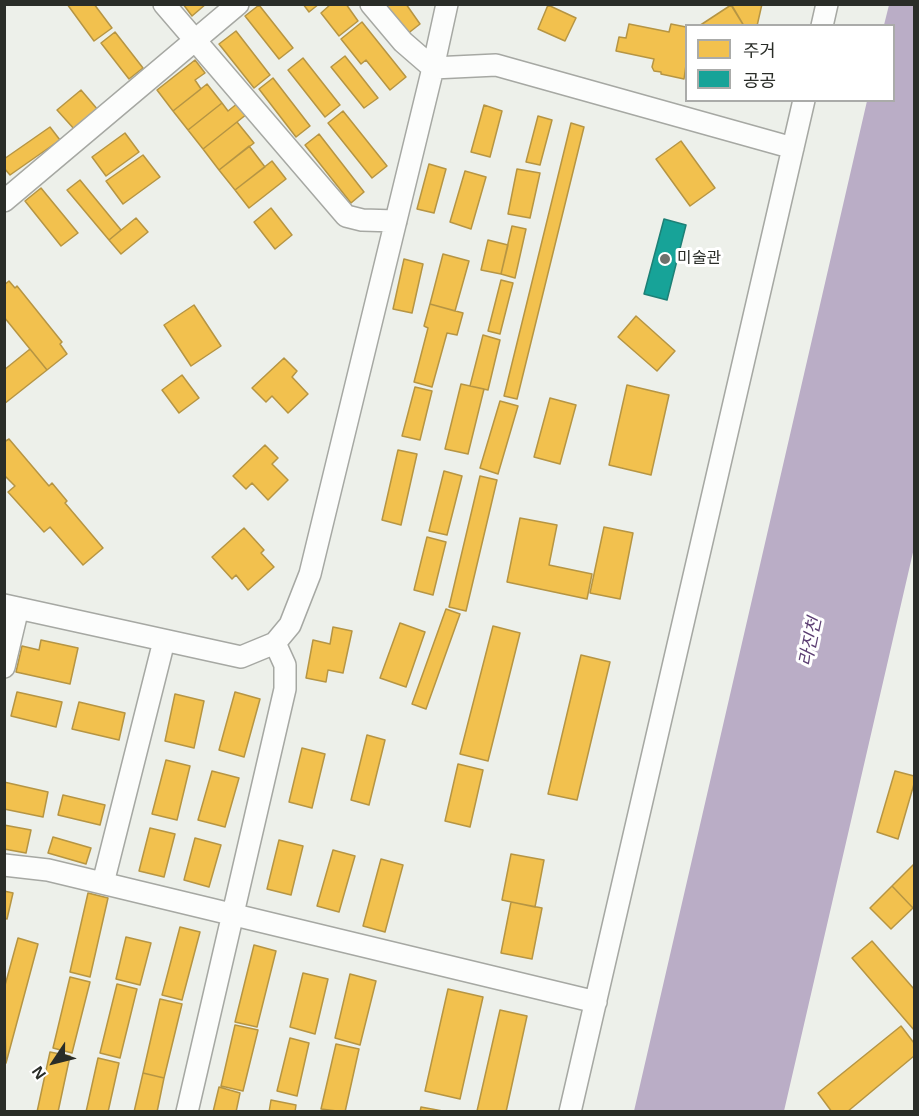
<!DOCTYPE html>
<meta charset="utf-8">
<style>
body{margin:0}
#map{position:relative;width:919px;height:1116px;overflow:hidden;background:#edf0ea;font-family:Arial,"Noto Sans KR",sans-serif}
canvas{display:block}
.frame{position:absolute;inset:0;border:6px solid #2a2d28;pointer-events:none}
.legend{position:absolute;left:685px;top:24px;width:210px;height:78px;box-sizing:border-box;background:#fff;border:2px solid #aaaba9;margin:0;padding:8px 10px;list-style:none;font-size:18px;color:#2a2d28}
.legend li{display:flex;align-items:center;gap:12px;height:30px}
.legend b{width:30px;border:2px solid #aaaba9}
.north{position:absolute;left:24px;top:1032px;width:60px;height:60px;-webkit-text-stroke:4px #fff;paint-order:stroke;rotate:235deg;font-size:16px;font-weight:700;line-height:24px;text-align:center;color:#2a2d28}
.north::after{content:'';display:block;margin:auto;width:21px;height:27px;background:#2a2d28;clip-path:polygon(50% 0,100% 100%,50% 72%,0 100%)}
</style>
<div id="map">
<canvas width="919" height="1116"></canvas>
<div class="frame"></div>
<ul class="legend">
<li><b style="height:16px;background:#f2c14e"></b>주거</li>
<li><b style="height:16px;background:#17a398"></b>공공</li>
</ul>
<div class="north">N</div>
</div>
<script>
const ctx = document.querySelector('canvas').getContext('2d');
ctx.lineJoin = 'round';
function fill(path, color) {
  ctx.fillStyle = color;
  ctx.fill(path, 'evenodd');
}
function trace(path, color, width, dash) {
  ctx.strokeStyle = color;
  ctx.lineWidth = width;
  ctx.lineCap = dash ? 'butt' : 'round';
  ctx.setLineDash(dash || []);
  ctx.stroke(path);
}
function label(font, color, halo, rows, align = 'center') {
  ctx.font = font + ' Arial,"Noto Sans KR",sans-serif';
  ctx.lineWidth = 6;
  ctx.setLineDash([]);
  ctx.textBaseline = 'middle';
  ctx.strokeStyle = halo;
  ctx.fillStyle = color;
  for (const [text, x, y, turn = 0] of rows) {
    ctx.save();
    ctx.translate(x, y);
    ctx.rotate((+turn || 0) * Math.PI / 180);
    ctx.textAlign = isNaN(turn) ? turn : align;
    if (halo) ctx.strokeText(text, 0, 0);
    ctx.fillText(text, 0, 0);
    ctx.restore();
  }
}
const water = new Path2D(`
 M889,5H914V548L784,1111H634L867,101L894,100V26L884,25Z`);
const homes = new Path2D(`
 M67,4H94L112,28L94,41Z
 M183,4H206L192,16Z
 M303,4H319L309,12Z
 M331,4H346L358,21L339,36L321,13Z
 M384,4H406L420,24L406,35Z
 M731,4H762L757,26H744Z
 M259,5L293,48L279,59L245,16Z
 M548,5L576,18L565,41L538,29Z
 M731,5L744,26H699Z
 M362,22L406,77L390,90L366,60L361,64L341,39Z
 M629,24L669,32L671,24L686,27V65L684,79L661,74V72L654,71L652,67L654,59L616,51L619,37L626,38Z
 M236,31L270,75L254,88L219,44Z
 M115,32L143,68L129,79L101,43Z
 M345,56L378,98L364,108L331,67Z
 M303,58L340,105L325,117L288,70Z
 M195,60L205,73L195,80L201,89L173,111L157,90Z
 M273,78L310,126L296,137L259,89Z
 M207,84L222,103L188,130L173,111Z
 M81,90L98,110L75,130L57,110Z
 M222,103L228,111L238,103L247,114L203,149L188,130Z
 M484,105L502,111L490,157L471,152Z
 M343,111L387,166L372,178L328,123Z
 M538,116L552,120L540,165L526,162Z
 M237,122L254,143L219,170L203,149Z
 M571,123L584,127L517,399L504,396Z
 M50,127L60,140L10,175L4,168V159Z
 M125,133L139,152L106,176L92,157Z
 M319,134L364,192L351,203L305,145Z
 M681,141L715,188L690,206L656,159Z
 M249,146L265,167L235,190L219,170Z
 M143,155L160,177L123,204L106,181Z
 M272,161L286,179L249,208L235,190Z
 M429,164L446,169L434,213L417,209Z
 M517,169L540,173L530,218L508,214Z
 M465,171L486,177L471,229L450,222Z
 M80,180L121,230L109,240L67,190Z
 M41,188L78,233L61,246L25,201Z
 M271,208L292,235L275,249L254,222Z
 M136,218L148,232L121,254L109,240Z
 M512,226L526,229L515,278L501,274Z
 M488,240L508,245L501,274L481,270Z
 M443,254L469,261L455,311L430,304Z
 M404,259L423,264L412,313L393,309Z
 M501,280L513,283L500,334L488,331Z
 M9,281L15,288L17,286L62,342L60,344L67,354L47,370L4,317V285Z
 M430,304L463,313L457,335L447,333L432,387L414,382L428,328L424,326Z
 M194,305L221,346L191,366L164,325Z
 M636,316L675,351L657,371L618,337Z
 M483,335L500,340L488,390L470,386Z
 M30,349L47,370L4,404V370Z
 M284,358L297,371L292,377L308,394L288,413L272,396L266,402L252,388Z
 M182,375L199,398L179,413L162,390Z
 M461,384L484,389L468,454L445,449Z
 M627,385L669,395L651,475L609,465Z
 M415,387L432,391L420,440L402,436Z
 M550,398L576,405L560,464L534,457Z
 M500,401L518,406L498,474L480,468Z
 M9,439L49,486L52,483L67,501L65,503L103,548L83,565L50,527L44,532L8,492L15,486L4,475V442Z
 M265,445L278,458L272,464L288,480L268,500L252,483L246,489L233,476Z
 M398,450L417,454L401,525L382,520Z
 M444,471L462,476L447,535L429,531Z
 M480,476L497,480L466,611L449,607Z
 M520,518L557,525L549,565L592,574L587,599L507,582Z
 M604,527L633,533L620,599L590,593Z
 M244,528L264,550L261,553L274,567L248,590L236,575L232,579L212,557Z
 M427,537L446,542L433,595L414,590Z
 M446,609L460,614L426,709L412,704Z
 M400,623L425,632L406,687L380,678Z
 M493,626L520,633L488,761L460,754Z
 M333,627L352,631L343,673L328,670L326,682L306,678L313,640L330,644Z
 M41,640L78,648L70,684L16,672L22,646L39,650Z
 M581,655L610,662L577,800L548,794Z
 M17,692L62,702L56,727L11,716Z
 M235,692L260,699L244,757L219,750Z
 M175,694L204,701L194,748L165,741Z
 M79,702L125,713L119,740L72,729Z
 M367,735L385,740L369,805L351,800Z
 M302,748L325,754L312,808L289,802Z
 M166,760L190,766L177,820L152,814Z
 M458,764L483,770L470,827L445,821Z
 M212,771L239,778L225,827L198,820Z
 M895,771L914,776V784L898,839L877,832Z
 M4,782L48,792L43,817L4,809Z
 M63,795L105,805L100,825L58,815Z
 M4,825L31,830L26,853L4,849Z
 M150,828L175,834L164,877L139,871Z
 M53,837L91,848L86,864L48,853Z
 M195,838L221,845L209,887L184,880Z
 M279,840L303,846L291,895L267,889Z
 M333,850L355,856L339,912L317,906Z
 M511,854L544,860L535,907L502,900Z
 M381,859L403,865L385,932L363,926Z
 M914,864V906L913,908L892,886Z
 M892,886L913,908L891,929L870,908Z
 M4,891L13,893L7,919L4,918Z
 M88,893L108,898L90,977L70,972Z
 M511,902L542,908L532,959L501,953Z
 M180,927L200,932L182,1000L162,995Z
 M126,937L151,943L140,985L116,979Z
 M18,938L38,944L6,1063L4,989Z
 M872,941L914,989V1030L852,958Z
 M254,945L276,951L257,1027L235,1022Z
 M303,973L328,979L315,1034L290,1027Z
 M350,974L376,981L360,1045L335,1038Z
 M70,977L90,982L72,1053L53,1048Z
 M117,984L137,989L120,1058L100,1053Z
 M448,989L483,997L460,1099L425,1091Z
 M160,999L182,1004L164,1078L143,1073Z
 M500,1010L527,1016L506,1112H479L477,1111Z
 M235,1025L258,1030L243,1091L221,1086Z
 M901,1026L914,1043V1056L847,1112H832L818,1093Z
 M290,1038L309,1043L297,1096L277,1091Z
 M336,1044L359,1049L345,1112L321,1109Z
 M50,1052L70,1056L58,1112H37Z
 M98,1058L119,1063L108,1112H86Z
 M143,1073L164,1078L157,1112H134Z
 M219,1087L240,1093L236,1112H213Z
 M271,1100L296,1105L295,1112H269Z
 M421,1107L448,1112H420Z`);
const public = new Path2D(`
 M664,219L686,225L667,300L644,294Z`);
const minor = new Path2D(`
 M164,4L346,216L362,220L396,221
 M371,4L403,42L433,68L496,65L793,148
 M822,26L827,4
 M4,201L238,4
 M4,605L241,657L275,643L290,625L310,574L433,68L447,4
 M4,667L18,608
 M4,865L48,870L596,1002
 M103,883L164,641
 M187,1112L285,689V665L275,643
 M570,1112L804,100`);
const markers = [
 [665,259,6,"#6e716c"]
];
const poiNames = [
 ["미술관",677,259]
];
const waterNames = [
 ["라진천",811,642,-78]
];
fill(water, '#baadc6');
fill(homes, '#f2c14e');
trace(homes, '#b69543', 1.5);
fill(public, '#17a398');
trace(public, '#1d8076', 1.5);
trace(minor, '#a6a8a3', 24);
trace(minor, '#fcfdfc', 21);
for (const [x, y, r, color] of markers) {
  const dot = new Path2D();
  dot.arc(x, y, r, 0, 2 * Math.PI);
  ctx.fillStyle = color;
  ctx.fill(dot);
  trace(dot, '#fff', 2);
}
label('16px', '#2a2d28', '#fff', poiNames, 'left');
label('italic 18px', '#5b3e72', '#fff', waterNames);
</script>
